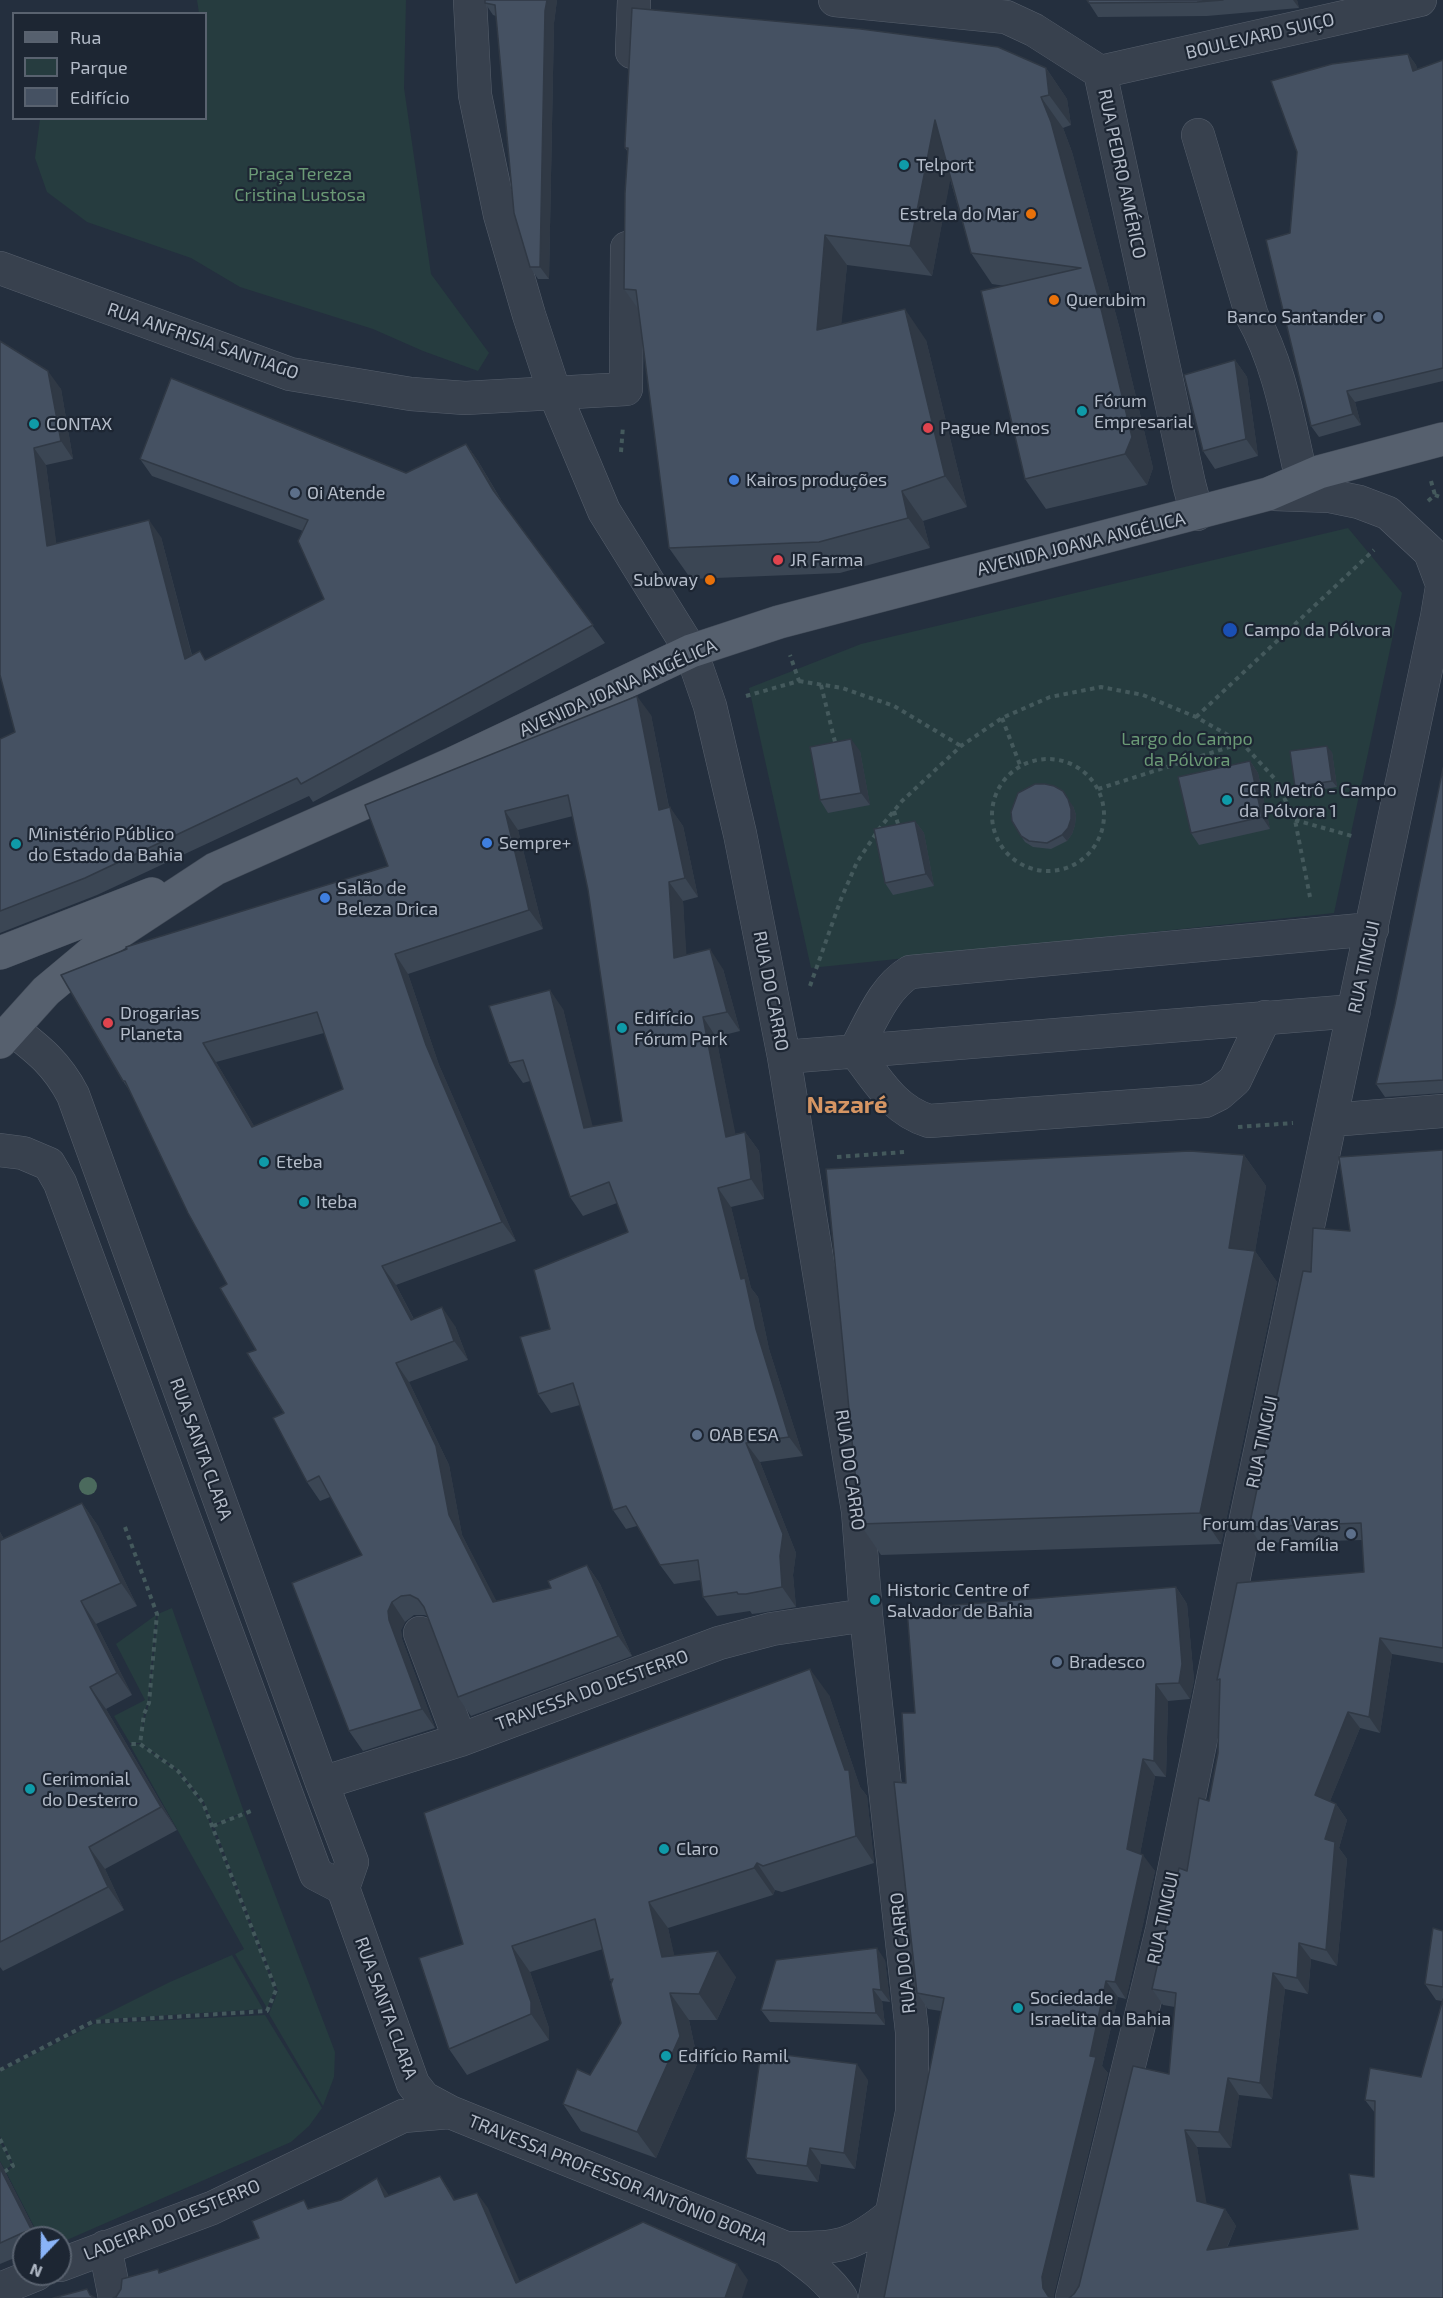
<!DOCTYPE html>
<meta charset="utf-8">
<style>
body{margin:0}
#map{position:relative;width:1443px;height:2298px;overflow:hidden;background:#242f3e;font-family:"Exo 2",sans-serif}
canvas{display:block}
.legend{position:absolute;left:12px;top:12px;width:195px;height:108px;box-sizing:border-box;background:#1d2633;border:2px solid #59626f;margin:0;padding:8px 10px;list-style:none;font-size:18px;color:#b4bcc9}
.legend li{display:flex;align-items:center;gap:12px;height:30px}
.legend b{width:30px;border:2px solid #59626f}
.north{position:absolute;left:12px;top:2226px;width:60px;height:60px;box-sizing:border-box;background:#1d2633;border:2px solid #59626f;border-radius:50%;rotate:202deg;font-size:16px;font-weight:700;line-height:24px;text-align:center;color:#b4bcc9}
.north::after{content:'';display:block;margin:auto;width:21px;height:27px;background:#8ab4f8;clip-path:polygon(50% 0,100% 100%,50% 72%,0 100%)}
</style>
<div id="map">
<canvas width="1443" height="2298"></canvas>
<ul class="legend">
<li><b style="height:8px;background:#56606e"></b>Rua</li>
<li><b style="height:16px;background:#263c3f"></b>Parque</li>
<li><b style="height:16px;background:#455162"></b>Edifício</li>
</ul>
<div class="north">N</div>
</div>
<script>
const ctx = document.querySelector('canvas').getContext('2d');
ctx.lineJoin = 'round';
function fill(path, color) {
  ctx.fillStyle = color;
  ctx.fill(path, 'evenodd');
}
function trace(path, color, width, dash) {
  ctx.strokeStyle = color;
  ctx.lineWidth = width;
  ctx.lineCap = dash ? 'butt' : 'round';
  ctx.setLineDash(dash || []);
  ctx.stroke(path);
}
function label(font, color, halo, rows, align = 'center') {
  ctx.font = font + ' "Exo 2",sans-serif';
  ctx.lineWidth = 4.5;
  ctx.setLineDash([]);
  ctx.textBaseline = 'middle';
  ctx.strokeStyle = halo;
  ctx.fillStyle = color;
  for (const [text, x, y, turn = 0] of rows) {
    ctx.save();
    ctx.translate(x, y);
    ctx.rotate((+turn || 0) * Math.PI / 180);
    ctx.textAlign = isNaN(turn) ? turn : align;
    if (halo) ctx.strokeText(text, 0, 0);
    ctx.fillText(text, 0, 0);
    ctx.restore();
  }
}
const green = new Path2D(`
 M197,0H406L404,88L431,274L489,353L478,371L423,351L373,329L240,287L191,258L87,222L47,192L35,158L40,119L206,118V14L199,13Z
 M1348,528L1402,593L1334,913L811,968L749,688L861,644Z
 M172,1608L244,1812L213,1825L204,1802L178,1770L140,1743H130L114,1716L145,1700L116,1644L156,1615L148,1702L144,1713L142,1731L149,1703L158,1614Z
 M140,1744L177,1771L202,1803L275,1990L267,2008L235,1954L244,1949L130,1745Z
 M244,1813L335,2052L334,2077L323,2106L269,2014L278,1991L214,1826Z
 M232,1955L263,2009L94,2020L170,1982Z
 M265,2015L322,2108L309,2126L291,2142L60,2243V2238H40L6,2172L14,2166L0,2136V2072L94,2024Z
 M0,2142L12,2165L5,2170L0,2161Z`);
const path = new Path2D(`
 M621,452L623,426
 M1431,481L1435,495
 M1428,501L1435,495L1443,498
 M799,681L842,688L894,706L961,746
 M821,685L836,746
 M746,696L799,681L790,655
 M1196,717L1374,550
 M1002,718L1020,765
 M992 815a56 56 0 1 1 112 0a56 56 0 1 1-112 0Z
 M1098,789L1242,743
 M894,811L899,827
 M1266,811L1289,807
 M1295,820L1352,836
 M810,986L841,899L857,862L879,829L902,801L961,746L1002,718L1050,697L1101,687L1143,695L1196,717L1242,743L1275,779L1295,820L1310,897
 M1238,1127L1293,1123
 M837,1157L904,1152
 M125,1527L157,1614L149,1703L144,1714L140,1744
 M213,1826L251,1811
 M0,2070L92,2022L267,2011L276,1990L203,1803L178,1771L140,1744H129
 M0,2139L13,2166L4,2172`);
const minor = new Path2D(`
 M470,0L475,95L500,215L529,315L555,394L604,511L691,651L710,706L740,834L784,1057L858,1511L866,1615L912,2032V2112L875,2298
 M835,0L1006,17L1034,30L1100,72L1189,484L1197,514
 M632,52L634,0
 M1100,72L1420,0
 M1198,135L1252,316C1280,365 1289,425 1302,480
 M0,268L290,374L411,394L465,398L626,389L627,248
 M1274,494L1330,496L1359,502L1388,513L1430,552L1442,584
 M12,1029C39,1050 57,1064 73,1095L322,1783L352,1862L343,1888
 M855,1051C870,1024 883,988 910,972L1372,929
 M855,1051C877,1079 893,1110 929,1121L1205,1101L1219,1094L1235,1080L1265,1017
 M784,1057L1354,1011
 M1331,1120L1443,1111
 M0,1150L23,1153L49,1164L60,1183L316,1874L343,1888L413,2084L424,2098L450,2112L786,2248C806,2263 827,2277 841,2298
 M420,1633L460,1740
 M322,1783L460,1740L719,1643L772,1629L866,1615
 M105,2247L115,2298
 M786,2248C838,2248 851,2248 892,2214
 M60,2265L212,2208L403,2116L450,2112
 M0,2289L37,2274
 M1072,2298L1162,1930L1240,1547L1437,617L1443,581`);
const major = new Path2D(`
 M0,953L152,894
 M0,1042L46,991L107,940L215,869L454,763L691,651L779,622L1268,494L1319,472L1443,439`);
const trees = [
 [88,1486]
];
const wall = new Path2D(`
 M485,0H557L554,23L549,279H538L530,267L496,16L493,15L485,3Z
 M1087,0H1299H1297L1299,8L1207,16L1098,17Z
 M1408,54L1416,65L1417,69L1443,60V381L1355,402L1361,425L1319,437L1311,426Z
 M1046,68L1067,99L1071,125L1063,128L1072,152L1119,326L1153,468L1147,485L1046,509L1025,479L1005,286L992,284L971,253L950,179L932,276L847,265L841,324L926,340L967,507L923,521L930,548L840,573L691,579L669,548L639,310L624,289L628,152L625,148Z
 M0,341L61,389L73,459L46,465L56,543L161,537L192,655L206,660L324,599L303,531L152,476L140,459L406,473L466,444L478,461L503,503L605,643L313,802L309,796L97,895L0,933V739L15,732Z
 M1235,360L1247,377L1258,456L1215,469L1203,451Z
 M651,715L669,807L683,826L698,897L683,901L686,955L723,969L740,1031L716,1037L735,1134L745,1132L759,1151L764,1199L731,1207L751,1288L758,1297L769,1349L803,1456L760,1462L796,1553L793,1575L796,1607L760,1613L752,1614L750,1611L717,1616L703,1597L701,1580L674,1584L660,1565L637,1526L626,1529L613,1510L580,1405L551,1413L538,1394L550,1329L628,1232L617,1203L583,1216L570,1197L530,1081L523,1083L509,1063L563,1009L592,1127L622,1121L588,890L573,816L518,830L543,929L408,974L439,1065L516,1241L396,1285L414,1319L455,1326L468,1360L409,1382L449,1465L462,1535L496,1601L551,1588L587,1565L600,1584L632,1656L471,1716L458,1697L427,1616L424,1615H414L405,1622L401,1630L402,1639L435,1728L363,1751L349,1731L362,1555L330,1497L320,1501L307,1482L284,1413L227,1284L129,1090L123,1081L388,866ZM324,1033L343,1089L254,1126L216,1062Z
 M860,751L870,805L828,813L820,800Z
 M1332,752L1337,787L1300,793L1295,787Z
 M1250,761L1258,773L1270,829L1199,845L1191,833Z
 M1443,769V1093L1385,1097L1376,1084L1395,1004Z
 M1073,806L1076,815L1075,825L1072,834L1067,841L1051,849L1033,847L1025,842L1021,836Z
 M915,821L924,833L934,886L893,895L885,883Z
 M1443,1150V1663L1392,1654L1380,1733L1360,1728L1330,1801L1336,1804L1347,1820L1339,1848L1347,1859L1337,1966L1311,1959L1308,1994L1285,1989L1272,2099L1239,2095L1231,2148L1197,2147L1206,2204L1225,2209L1236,2226L1227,2248L1358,2229L1374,2177L1375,2113L1365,2100L1421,2077L1442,2001L1436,2000L1425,1984L1443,1931V2298L1074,2294L1079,2286L1169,2074L1175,2007L1163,2005L1152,1989L1209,1801L1218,1753L1220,1684L1217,1680L1364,1572L1362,1540L1260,1543L1249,1527L1311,1272L1350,1231Z
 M1244,1155L1266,1186L1255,1251L1277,1282L1221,1544L881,1555L860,1524Z
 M82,1503L98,1526L137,1606L96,1624L132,1695L106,1709L177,1830L105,1869L124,1910L3,1971L0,1967V1532L4,1539Z
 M1176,1587L1187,1604L1194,1680L1190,1699L1168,1701L1166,1777L1155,1776L1140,1854L1155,1871L1126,1999L1118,1997L1102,2066L1108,2073L1054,2294L941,2011L928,2009L917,1993L906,1783L915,1713Z
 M829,1695L860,1787L867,1796L874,1863L782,1892L775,1890L773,1895L668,1928L674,1956L736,1977L717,2020H689L698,2062L656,2158L581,2131L563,2104L590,2075L621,2023L612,1983L610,1980L603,1949L530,1972L549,2028V2040L467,2075L449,2049L463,1944Z
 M885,1960L890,2002L882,2001L885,2025L770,2022L761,2010Z
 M868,2080L855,2169L821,2164L818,2182L757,2174L746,2158Z
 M0,2162L39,2238H24V2254L0,2264Z`);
const shadedWall = new Path2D(`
 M547,0H557L554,23L549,279L540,267L545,11Z
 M1293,0H1297L1299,8Z
 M1408,54L1416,65L1421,82L1413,71Z
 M1046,68L1067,99L1071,125L1049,95Z
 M1041,97L1063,128L1072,152L1119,326L1153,468L1147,485L1125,454Z
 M935,120L956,150L932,276L910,246Z
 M825,235L847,265L838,361L817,330Z
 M905,309L926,340L967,507L945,476Z
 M1235,360L1247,377L1258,456L1246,439Z
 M48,371L61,389L73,459L61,441Z
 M1347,391L1355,402L1361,425L1353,414Z
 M466,444L478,461L505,507L493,490Z
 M34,448L46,465L59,563L47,546Z
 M902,491L923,521L930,548L908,518Z
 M149,520L161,537L197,676L185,659Z
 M637,696L651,715L673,829L659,810Z
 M851,739L860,751L870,805L861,793Z
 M1327,746L1332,752L1337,787L1332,781Z
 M1250,761L1258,773L1270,829L1262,817Z
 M1068,799L1073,806L1076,815L1075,825L1072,834L1067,841L1062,835Z
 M670,807L683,826L698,897L685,878Z
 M505,811L518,830L543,929L529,910Z
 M915,821L924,833L934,886L926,874Z
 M669,882L683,901L688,978L674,958Z
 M710,949L723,969L740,1031L727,1012Z
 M395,954L408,974L439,1065L516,1241L502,1222L426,1045Z
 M550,990L563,1009L598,1147L584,1128Z
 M703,1017L716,1037L740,1156L726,1137Z
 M203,1043L216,1062L266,1146L252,1127Z
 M745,1132L759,1151L764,1199L751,1179Z
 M1244,1155L1266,1186L1253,1263L1255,1251L1277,1282L1221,1544L1200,1513L1229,1248Z
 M718,1188L731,1207L751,1288L758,1297L769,1349L803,1456L789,1437L741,1279Z
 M382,1266L396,1285L424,1339L411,1320Z
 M442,1307L455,1326L468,1360L454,1341Z
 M396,1363L409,1382L449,1465L462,1535L507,1621L493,1602L449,1515Z
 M746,1443L760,1462L796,1553L793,1575L796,1607L782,1587Z
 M82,1503L98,1526L137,1606L121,1583Z
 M0,1532L17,1563L0,1538Z
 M587,1565L600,1584L632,1656L618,1636Z
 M1176,1587L1187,1604L1194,1680L1190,1699L1179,1683Z
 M81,1601L96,1624L132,1695L117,1673Z
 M392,1602L405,1622L401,1630L402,1639L435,1728L422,1709L389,1620L388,1611Z
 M1380,1638L1392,1654L1380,1733L1369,1717Z
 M810,1669L829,1695L860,1787L867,1796L874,1863L856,1836L845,1770Z
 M1156,1684L1168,1701L1166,1777L1154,1761Z
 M90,1687L106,1709L177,1830L161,1807Z
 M1348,1712L1360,1728L1326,1811L1315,1795Z
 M1143,1759L1155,1776L1138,1865L1127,1849Z
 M1336,1804L1347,1820L1339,1848L1347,1859L1337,1966L1326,1950L1325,1839Z
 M89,1847L105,1869L124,1910L108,1887Z
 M1143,1855L1155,1871L1126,1999L1115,1982Z
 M757,1863L775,1890L773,1895L754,1868Z
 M649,1902L668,1928L681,1984L662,1957Z
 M1299,1943L1311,1959L1308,1994L1297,1978Z
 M512,1946L530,1972L549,2028V2040L531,2014Z
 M877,1948L885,1960L890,2002L881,1990Z
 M718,1951L736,1977L717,2020L699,1994Z
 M1273,1973L1285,1989L1272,2099L1260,2083Z
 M1106,1981L1118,1997L1102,2066L1108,2073L1054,2294V2298H1050L1043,2288L1042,2277Z
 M873,1989L882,2001L885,2025L876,2013Z
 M670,1993L689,2020L698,2062L656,2158L637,2132Z
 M857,2064L868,2080L855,2169L844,2153Z
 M1228,2078L1239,2095L1231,2148L1219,2132Z
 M1185,2130L1197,2147L1209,2217L1197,2201Z
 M810,2148L821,2164L818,2182L807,2166Z
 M0,2162L39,2238H37L31,2229L0,2168Z
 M440,2176L451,2192L465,2216L454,2200Z
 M377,2178L388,2194L396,2213L385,2197Z
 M477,2193L488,2208L527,2298L516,2283Z
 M1225,2209L1236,2226L1218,2267L1207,2250Z
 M737,2264L748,2280L742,2298H725Z`);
const building = new Path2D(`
 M485,0H547L545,11L540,267H530L514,213L495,5L485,3Z
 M1087,0H1223L1197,2L1089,3Z
 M632,8L861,29L998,47L1046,68L1049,95L1041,97L1051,122L1098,296L1132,437L1125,454L1025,479L981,291L1081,268L971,253L935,120L910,246L825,235L817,330L905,309L945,476L902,491L908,518L819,542L669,548L636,290L624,289L625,193L628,148H625V143Z
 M1408,54L1413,71L1443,60V368L1347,391L1353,414L1311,426L1266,240L1290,233L1297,152L1271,81L1332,64Z
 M0,341L48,371L61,441L34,448L47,546L149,520L185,659L200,651L205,660L324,599L298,541L308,520L140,459L171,378L406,473L466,444L493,490L593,625L301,784L297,778L85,878L0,911V739L15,732L0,675Z
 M1235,360L1246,439L1203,451L1184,375Z
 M637,696L659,810L670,807L685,878L669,882L674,958L710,949L727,1012L703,1017L726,1137L745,1132L751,1179L718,1188L741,1279L745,1278L756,1329L789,1437L746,1443L783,1534L780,1556L782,1587L746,1594H738L737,1592L703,1597L698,1560L660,1565L626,1506L613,1510L573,1383L538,1394L520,1337L550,1329L534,1270L628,1232L609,1182L570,1197L523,1060L509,1063L489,1006L550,990L584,1128L622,1121L588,890L568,795L505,811L529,910L395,954L426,1045L502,1222L382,1266L411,1320L442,1307L454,1341L396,1363L436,1446L449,1515L493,1602L551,1588L548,1581L587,1565L618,1636L458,1697L424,1607L418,1599L410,1595L401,1596L392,1602L388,1611L389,1620L422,1709L349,1731L292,1583L362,1555L319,1476L307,1482L273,1418L284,1413L247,1353L256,1350L220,1288L227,1284L188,1213L125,1081H123L61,975L127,949L126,947L388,866L365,805ZM317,1012L343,1089L252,1127L203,1043Z
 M851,739L861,793L820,800L810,747Z
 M1327,746L1332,781L1295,787L1290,751Z
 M1250,761L1262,817L1191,833L1178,777Z
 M1443,768V1080L1376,1084L1395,1004Z
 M1035,784H1045L1054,786L1063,791L1068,799L1071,809V819L1068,828L1062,835L1047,843L1029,841L1021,836L1012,821L1011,812L1018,793Z
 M915,821L926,874L885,883L874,829Z
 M1443,1150V1648L1380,1638L1369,1717L1348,1712L1315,1795L1336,1804L1325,1839L1335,1842L1326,1950L1299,1943L1297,1978L1273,1973L1260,2083L1228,2078L1219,2132L1185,2130L1197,2201L1225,2209L1207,2250L1358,2229L1349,2174L1374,2177L1375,2101L1365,2100L1370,2068L1421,2077L1443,1999V2298H1069L1074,2294L1079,2286L1133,2066L1169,2074L1176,1993L1152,1989L1179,1868L1187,1871L1199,1798L1209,1801L1218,1753L1220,1679L1217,1680L1237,1583L1364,1572L1361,1523L1249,1527L1303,1271L1311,1272L1313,1228L1350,1231L1339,1157Z
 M1190,1151L1244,1155L1229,1248L1255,1251L1200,1513L860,1524L826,1169Z
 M82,1503L121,1583L81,1601L117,1673L90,1687L161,1807L89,1847L108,1887L0,1942V1538L1,1540Z
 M1176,1587L1182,1664L1179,1683L1156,1684L1154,1761L1143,1759L1127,1849L1143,1855L1115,1982L1106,1981L1090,2056L1096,2057L1042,2277L1043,2288L1048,2296L1053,2298H884L944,1998L917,1993L894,1782L906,1783L902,1713H915L907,1609Z
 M810,1669L845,1770H849L856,1836L763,1866L757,1863L754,1868L649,1902L662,1957L718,1951L699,1994L670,1993L680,2036L637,2132L563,2104L577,2069L590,2075L621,2023L611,1984L613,1979L610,1980L595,1919L512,1946L531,2002V2014L449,2049L419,1958L463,1944L424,1813Z
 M1433,1928L1443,1931V1987L1425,1984Z
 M877,1948L881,1990L873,1989L876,2013L761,2010L776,1960Z
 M761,2052L857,2064L844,2153L810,2148L807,2166L746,2158Z
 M0,2168L31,2229L0,2243Z
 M440,2176L454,2200L477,2193L516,2283L643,2222L737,2264L725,2298H113L116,2297L121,2289L122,2279L158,2269L159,2273L259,2238L252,2221L304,2200L308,2209L341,2200L377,2178L385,2197Z
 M87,2289L90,2295L95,2298H53Z`);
const markers = [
 [904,165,6,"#0f9aa8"],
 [1031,214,6,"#e8710a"],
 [1054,300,6,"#e8710a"],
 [1378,317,6,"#5c6f8a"],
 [1082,411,6,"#0f9aa8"],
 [34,424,6,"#0f9aa8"],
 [928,428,6,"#e0444e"],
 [734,480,6,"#3f7fe0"],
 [295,493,6,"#5c6f8a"],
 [778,560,6,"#e0444e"],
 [710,580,6,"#e8710a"],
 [1230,630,8,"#1a4fb4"],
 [1227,800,6,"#0f9aa8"],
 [487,843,6,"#3f7fe0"],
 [16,844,6,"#0f9aa8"],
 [325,898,6,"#3f7fe0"],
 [108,1023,6,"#e0444e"],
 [622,1028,6,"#0f9aa8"],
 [264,1162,6,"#0f9aa8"],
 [304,1202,6,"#0f9aa8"],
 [697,1435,6,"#5c6f8a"],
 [1351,1534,6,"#5c6f8a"],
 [875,1600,6,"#0f9aa8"],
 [1057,1662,6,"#5c6f8a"],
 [30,1789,6,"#0f9aa8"],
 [664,1849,6,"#0f9aa8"],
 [1018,2008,6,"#0f9aa8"],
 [666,2056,6,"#0f9aa8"]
];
const streetNames = [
 ["BOULEVARD SUIÇO",1260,36,-13],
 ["RUA PEDRO AMÉRICO",1122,174,78],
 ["RUA ANFRISIA SANTIAGO",203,341,19],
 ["AVENIDA JOANA ANGÉLICA",1081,544,-14],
 ["AVENIDA JOANA ANGÉLICA",618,688,-24],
 ["RUA TINGUI",1364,967,-78],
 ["RUA DO CARRO",771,991,79],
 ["RUA TINGUI",1262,1442,-78],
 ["RUA SANTA CLARA",201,1449,70],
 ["RUA DO CARRO",850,1470,82],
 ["TRAVESSA DO DESTERRO",592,1690,-20],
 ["RUA TINGUI",1163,1918,-78],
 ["RUA DO CARRO",903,1953,-96],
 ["RUA SANTA CLARA",386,2008,70],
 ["TRAVESSA PROFESSOR ANTÔNIO BORJA",618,2180,22],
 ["LADEIRA DO DESTERRO",172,2220,-22]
];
const poiNames = [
 ["Telport",916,165],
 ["Estrela do Mar",1019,214,"right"],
 ["Querubim",1066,300],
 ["Banco Santander",1366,317,"right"],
 ["Fórum",1094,401],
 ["Empresarial",1094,422],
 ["CONTAX",46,424],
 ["Pague Menos",940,428],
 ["Kairos produções",746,480],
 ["Oi Atende",307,493],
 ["JR Farma",790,560],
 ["Subway",698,580,"right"],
 ["Campo da Pólvora",1244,630],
 ["CCR Metrô - Campo",1239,790],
 ["da Pólvora 1",1239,811],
 ["Ministério Público",28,834],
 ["do Estado da Bahia",28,855],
 ["Sempre+",499,843],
 ["Salão de",337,888],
 ["Beleza Drica",337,909],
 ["Drogarias",120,1013],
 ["Planeta",120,1034],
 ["Edifício",634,1018],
 ["Fórum Park",634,1039],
 ["Eteba",276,1162],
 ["Iteba",316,1202],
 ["OAB ESA",709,1435],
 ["Forum das Varas",1339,1524,"right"],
 ["de Família",1339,1545,"right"],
 ["Historic Centre of",887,1590],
 ["Salvador de Bahia",887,1611],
 ["Bradesco",1069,1662],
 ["Cerimonial",42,1779],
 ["do Desterro",42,1800],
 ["Claro",676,1849],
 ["Sociedade",1030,1998],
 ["Israelita da Bahia",1030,2019],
 ["Edifício Ramil",678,2056]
];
const parkNames = [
 ["Praça Tereza",300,174],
 ["Cristina Lustosa",300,195],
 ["Largo do Campo",1187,739],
 ["da Pólvora",1187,760]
];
const districtNames = [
 ["Nazaré",847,1105]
];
fill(green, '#263c3f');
trace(minor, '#565f6c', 34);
trace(major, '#414a57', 34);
trace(path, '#44595c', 4, [4.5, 4.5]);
trace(minor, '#38414e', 33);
trace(major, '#56606e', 33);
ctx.fillStyle = '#4b6a5d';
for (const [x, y] of trees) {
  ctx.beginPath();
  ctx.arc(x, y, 9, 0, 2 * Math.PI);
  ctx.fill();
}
fill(wall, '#3b4654');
fill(shadedWall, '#303945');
fill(building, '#455162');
trace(building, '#303945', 1.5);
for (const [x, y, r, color] of markers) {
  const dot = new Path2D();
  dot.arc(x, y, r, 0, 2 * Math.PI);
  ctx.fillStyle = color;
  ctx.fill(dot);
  trace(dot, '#1d2633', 2);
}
label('18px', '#b4bcc9', '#1d2633', streetNames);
label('18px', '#b4bcc9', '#1d2633', poiNames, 'left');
label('18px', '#6b9a76', '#1d2633', parkNames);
label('bold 24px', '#d59563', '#1d2633', districtNames);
</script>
